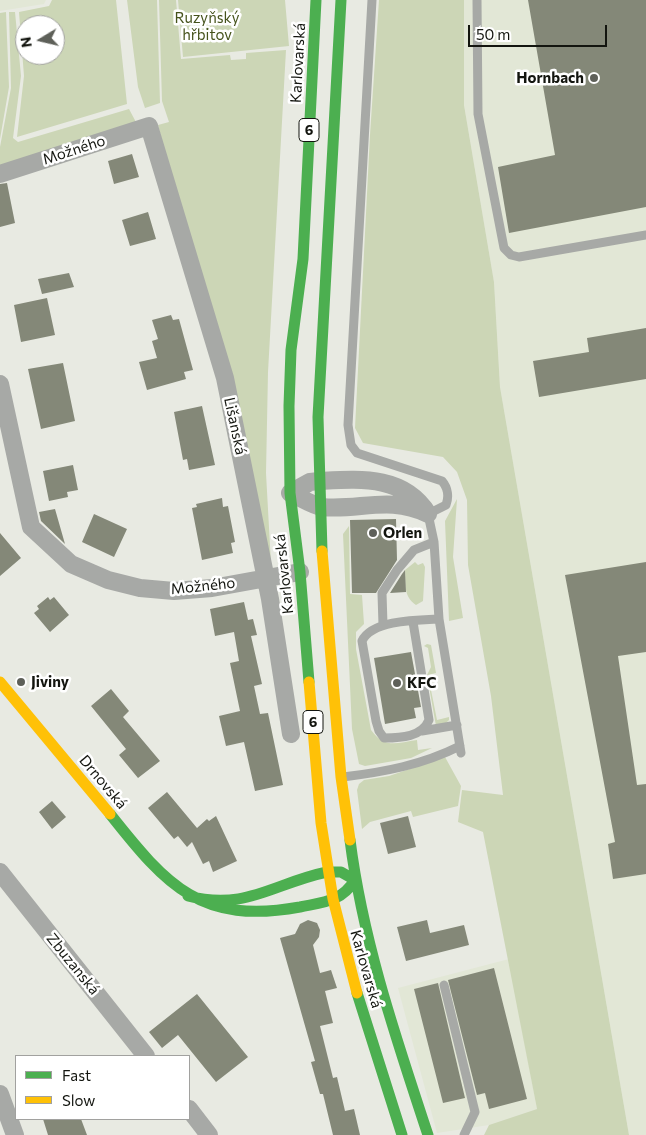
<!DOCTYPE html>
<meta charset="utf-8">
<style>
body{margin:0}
#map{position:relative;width:646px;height:1135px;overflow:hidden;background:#e8eae2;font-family:Commissioner,sans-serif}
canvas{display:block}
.legend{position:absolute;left:15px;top:1055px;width:175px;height:65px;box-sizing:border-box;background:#fff;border:1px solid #a1a19f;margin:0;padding:6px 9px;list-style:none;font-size:15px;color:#13150f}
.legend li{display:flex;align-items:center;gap:10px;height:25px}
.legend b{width:25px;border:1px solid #a1a19f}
.north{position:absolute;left:15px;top:15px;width:50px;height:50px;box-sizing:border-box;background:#fff;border:1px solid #a1a19f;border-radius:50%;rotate:261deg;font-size:14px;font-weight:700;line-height:20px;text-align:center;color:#13150f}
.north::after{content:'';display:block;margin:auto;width:18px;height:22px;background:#5e6059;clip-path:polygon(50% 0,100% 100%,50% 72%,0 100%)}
.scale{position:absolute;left:468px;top:25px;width:139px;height:22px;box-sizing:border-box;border:2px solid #13150f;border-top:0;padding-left:6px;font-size:15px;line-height:18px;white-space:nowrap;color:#13150f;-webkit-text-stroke:4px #fff;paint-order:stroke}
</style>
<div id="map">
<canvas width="646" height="1135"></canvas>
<ul class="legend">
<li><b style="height:6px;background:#4caf50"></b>Fast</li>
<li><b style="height:6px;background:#ffc107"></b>Slow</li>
</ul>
<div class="north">N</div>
<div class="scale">50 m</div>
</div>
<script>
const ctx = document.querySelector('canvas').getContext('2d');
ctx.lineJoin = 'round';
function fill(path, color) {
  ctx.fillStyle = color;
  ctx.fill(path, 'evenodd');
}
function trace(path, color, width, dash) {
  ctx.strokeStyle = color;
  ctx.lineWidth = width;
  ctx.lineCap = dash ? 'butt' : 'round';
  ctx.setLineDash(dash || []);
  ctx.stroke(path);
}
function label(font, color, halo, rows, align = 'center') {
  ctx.font = font + ' Commissioner,sans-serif';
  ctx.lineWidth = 5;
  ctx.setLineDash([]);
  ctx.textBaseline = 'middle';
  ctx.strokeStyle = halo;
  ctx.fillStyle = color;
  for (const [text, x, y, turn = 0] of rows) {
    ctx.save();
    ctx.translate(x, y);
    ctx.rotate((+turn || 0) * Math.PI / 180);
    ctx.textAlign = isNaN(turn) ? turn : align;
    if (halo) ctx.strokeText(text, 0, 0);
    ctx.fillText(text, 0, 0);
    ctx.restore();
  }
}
const built = new Path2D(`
 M0,0H46L44,4L0,11Z
 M464,0H646V1135H629L500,387L494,282L464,105Z
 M509,959L537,1109L489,1125L437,1133L398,988Z`);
const green = new Path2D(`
 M52,0H116L127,104L17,137L24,76L19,12L49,6ZM25,25H55V55H25Z
 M127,0H157L160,103L145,108L138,87Z
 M159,0H176L181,59L230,55L231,60L246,59V53L286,50L268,372L266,473L271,564L158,125L169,122L162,101Z
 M178,0H285L289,46L183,57Z
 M379,0H464V105L494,282L500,387L629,1135H484L489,1125L537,1109L483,832L458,822L462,790L503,795L491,696L468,565L467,500L457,472L443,457L363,443L355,428L370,135Z
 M6,12L9,87L0,139V13Z
 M9,12H15L21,76L13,138L18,142L129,109L137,124L0,168V147L11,88Z
 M457,499L453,557L463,618L449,621L445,521Z
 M349,526L350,594L362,595L364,624L356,632V649L371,730C385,749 396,743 417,740L418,750L432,748L411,758L365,766L359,764L352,729L343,534Z
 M415,562L418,565L423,563L425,567L423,601L416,605C403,596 406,584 405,570Z
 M427,644L431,645L436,673L428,675L437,720L449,717V720L445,724L436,726L427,675L431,667L428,648L424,646Z
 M445,757L461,786L458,806L413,817L411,811L370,822L362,829L357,790L359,784L364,780L389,776Z`);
const building = new Path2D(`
 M528,0H646V207L509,233L498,167L555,155Z
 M132,154L139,177L114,184L108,161Z
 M7,183L15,223L0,227V184Z
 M148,212L156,239L130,246L122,220Z
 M69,273L74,287L42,294L38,279Z
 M47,298L55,335L21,342L14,305Z
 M171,315L173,320L179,319L193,370L184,372L186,379L147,390L139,362L157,358L152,341L158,339L152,320Z
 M646,328V379L539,397L533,361L589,352L587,338Z
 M63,363L75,421L41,429L28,369Z
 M202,406L215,465L189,470L187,459L183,460L174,412Z
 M73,465L78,490L67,492L68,497L49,501L43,471Z
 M222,498L223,507L228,506L235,542L231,543L233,553L202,560L192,508L197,507L196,504Z
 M55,509L65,544L41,521L39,512Z
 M94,514L127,529L114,557L82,542Z
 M396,519L397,560L376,593H352L350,520Z
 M0,533L21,558L0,576Z
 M646,562V652L618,656L637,785L646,784V874L613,879L608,844L615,842L565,575Z
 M405,570L406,592L390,593L402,574Z
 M48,597L50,600L54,597L69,615L50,632L34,613L39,609L37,606Z
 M244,602L248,620L253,619L257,635L251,636L262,684L254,686L260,714L268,713L283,785L255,791L244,742L226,746L219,716L240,711L230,663L239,661L234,632L215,636L210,609Z
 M411,652L421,707L414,708L416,718L385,724L374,658Z
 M111,689L129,711L123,717L160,761L138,778L119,755L126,749L91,706Z
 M167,792L197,828L207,819L209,821L216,816L237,861L213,872L209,861L203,864L192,842L187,847L178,836L174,839L148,808Z
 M52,801L66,817L52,829L39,812Z
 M408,816L416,847L388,854L380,823Z
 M308,920L317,923L320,930L319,937L313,945L320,973L331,970L337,988L325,991L333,1023L320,1026L333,1078L337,1077L345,1111L354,1109L360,1135H333L323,1094H320L311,1062L315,1061L280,938L295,934L300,924Z
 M427,920L430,933L464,925L469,945L406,961L397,927Z
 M494,968L527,1099L489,1109L485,1093L477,1095L448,980Z
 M438,983L465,1098L443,1103L414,989Z
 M197,994L248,1057L216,1082L178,1035L162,1048L149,1032Z
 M43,1119H81L87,1135H48Z`);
const lane = new Path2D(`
 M372,0L348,425L351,445L357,453L442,481C448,488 449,497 446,505L428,514L434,542L439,619L461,753
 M477,0L478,114L504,248L511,255L519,257L646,235
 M413,622L429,720C422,737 401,738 384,738L379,731L376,721L362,641C372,620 417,620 439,619
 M383,625L382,593L397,570L414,550L434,542
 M422,731L457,725
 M343,777C384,772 422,765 460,746
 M444,985L475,1112L464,1135`);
const street = new Path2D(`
 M0,174L149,126L225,378L270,599L291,734
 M0,384L31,527L71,564L108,580L140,588L174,591L212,588L300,572
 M290,493L310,482L319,481C360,479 404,475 428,514
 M290,493C300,497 311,505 322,507C359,511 390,495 428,514
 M0,872L146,1056
 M0,1094L15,1135
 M189,1109L209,1135`);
const fast = new Path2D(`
 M322,551L318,417L341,0
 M309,682L300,572L290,493L289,406L291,350L303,259L316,0
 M110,814C167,886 201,925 300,907C324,902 341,902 355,880L341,872H327C274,883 246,911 188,896
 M350,840C363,942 396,1038 428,1135
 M357,993L402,1135`);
const slow = new Path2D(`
 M322,551L341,777L350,840
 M0,682L110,814
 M309,682L321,823L333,899L357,993`);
const markers = [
 [594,78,5,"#5e6059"],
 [373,533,5,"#5e6059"],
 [21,682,5,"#5e6059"],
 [397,683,5,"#5e6059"]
];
const shields = [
 [309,130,20],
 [313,722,20]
];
const shieldNames = [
 ["6",309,130],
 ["6",313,722]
];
const parkNames = [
 ["Ruzyňský",207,18],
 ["hřbitov",207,35]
];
const streetNames = [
 ["Karlovarská",298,63,-87],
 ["Možného",74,150,-18],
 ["Lišanská",235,426,78],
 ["Karlovarská",284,574,-96],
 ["Možného",203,586,-6],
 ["Drnovská",103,782,50],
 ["Zbuzanská",73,964,51],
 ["Karlovarská",366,969,74]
];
const poiNames = [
 ["Hornbach",584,78,"right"],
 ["Orlen",383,533],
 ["Jiviny",31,682],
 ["KFC",407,683]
];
fill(built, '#e2e7d6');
fill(green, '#ccd6b6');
fill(building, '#848878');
trace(lane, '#a7a9a6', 9);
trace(street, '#a7a9a6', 18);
trace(fast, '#4caf50', 11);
trace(slow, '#ffc107', 11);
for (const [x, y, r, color] of markers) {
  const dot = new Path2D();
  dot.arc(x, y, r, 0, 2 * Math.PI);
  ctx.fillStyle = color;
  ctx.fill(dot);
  trace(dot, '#fff', 2);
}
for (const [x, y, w] of shields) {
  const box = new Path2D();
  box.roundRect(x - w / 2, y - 11.5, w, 23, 4);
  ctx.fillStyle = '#fff';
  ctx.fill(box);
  trace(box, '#13150f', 1);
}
label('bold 14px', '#13150f', null, shieldNames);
label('15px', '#45521b', '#fff', parkNames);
label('15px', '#13150f', '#fff', streetNames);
label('bold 15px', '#13150f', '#fff', poiNames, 'left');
</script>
